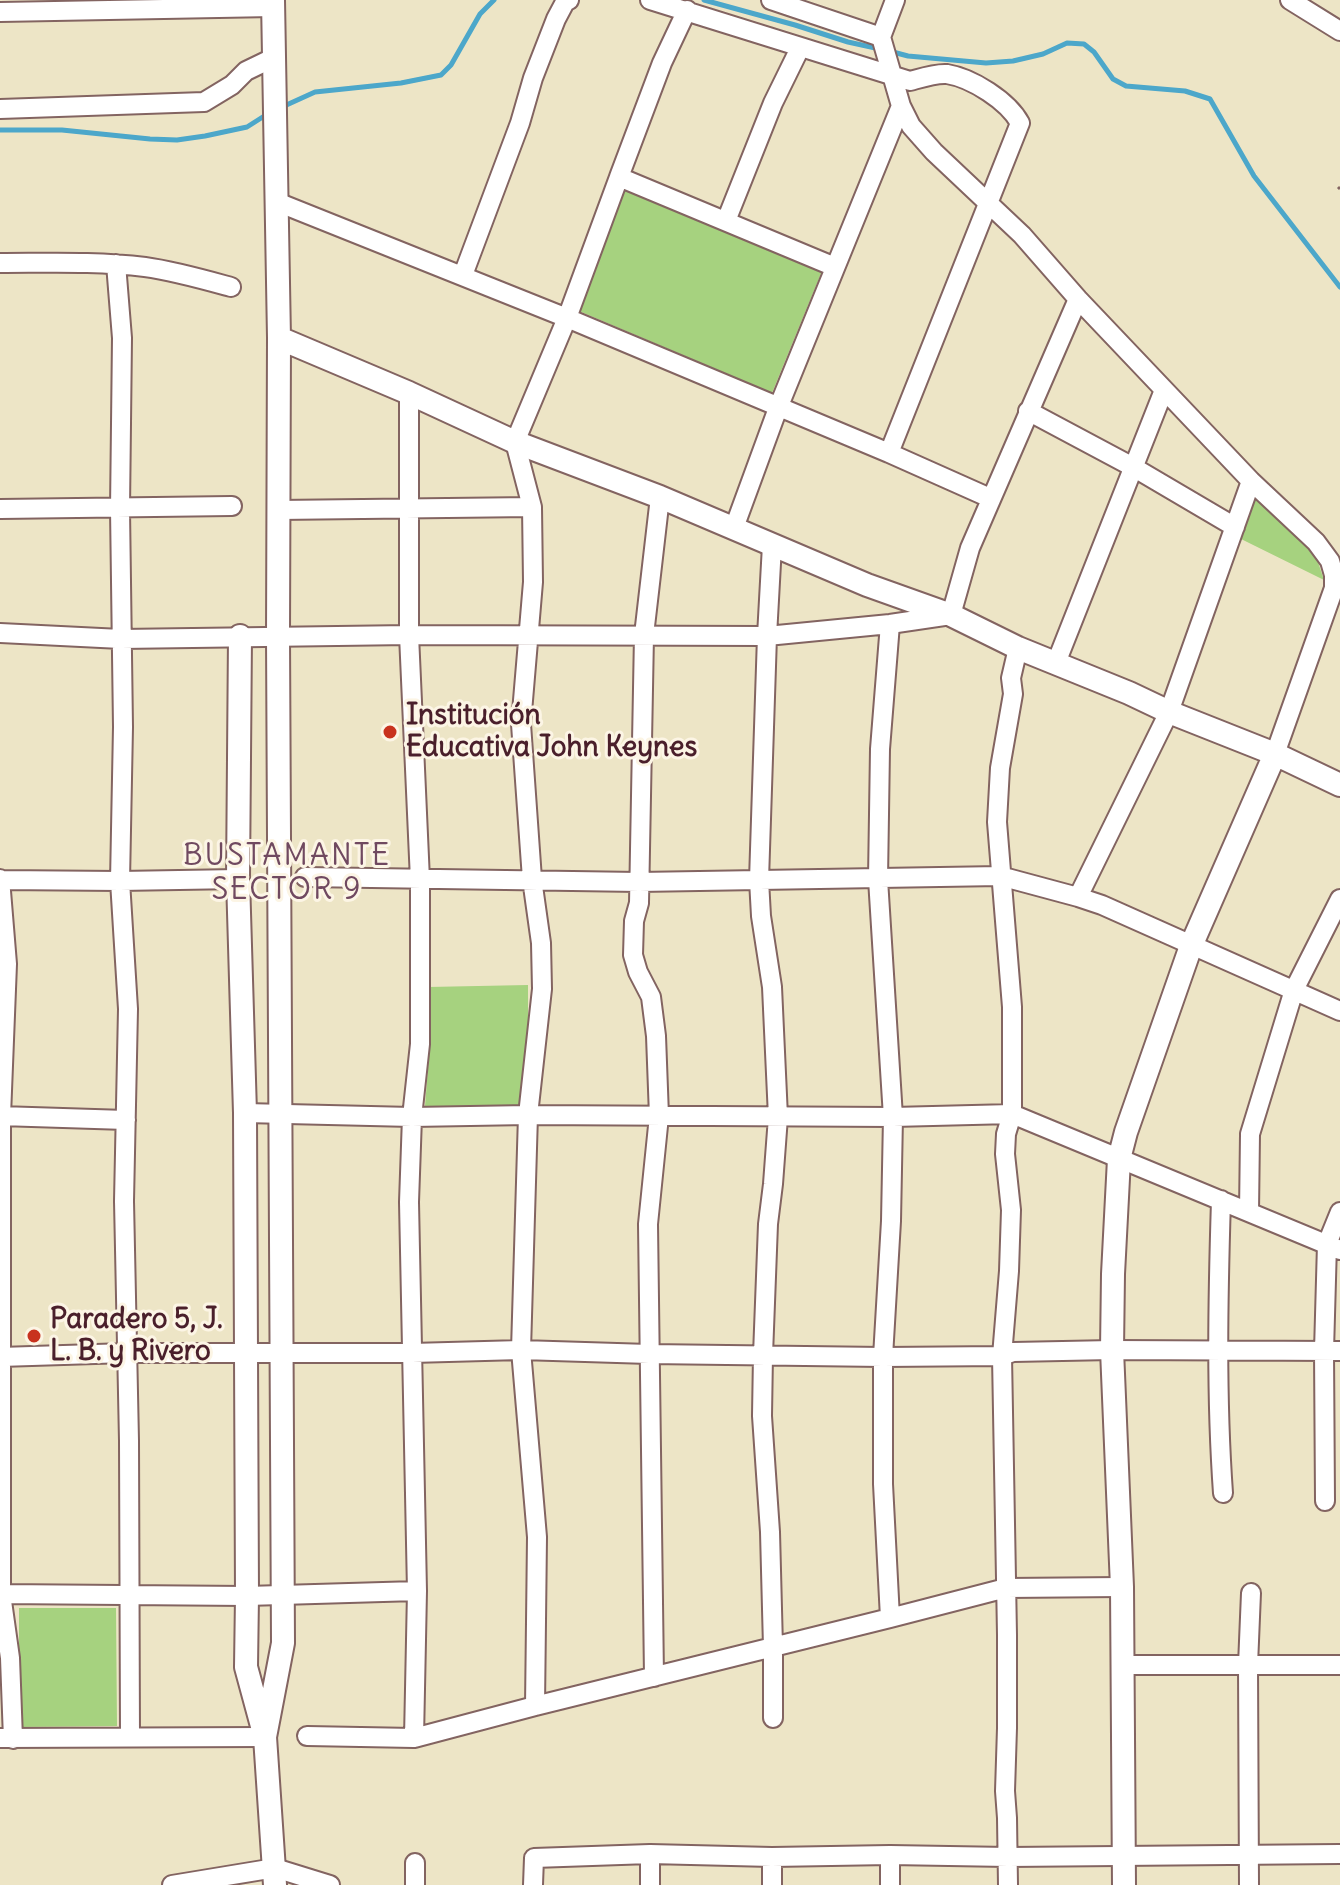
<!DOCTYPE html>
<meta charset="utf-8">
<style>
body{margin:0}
canvas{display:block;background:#ede5c6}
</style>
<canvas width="1340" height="1885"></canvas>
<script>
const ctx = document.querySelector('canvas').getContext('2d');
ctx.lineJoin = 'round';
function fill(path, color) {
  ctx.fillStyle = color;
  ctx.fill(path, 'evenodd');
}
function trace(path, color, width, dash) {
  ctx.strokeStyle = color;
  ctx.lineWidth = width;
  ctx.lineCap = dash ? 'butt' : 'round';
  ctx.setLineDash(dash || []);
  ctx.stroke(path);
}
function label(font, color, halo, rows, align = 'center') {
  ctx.font = font + ' Delius,sans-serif';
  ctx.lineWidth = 6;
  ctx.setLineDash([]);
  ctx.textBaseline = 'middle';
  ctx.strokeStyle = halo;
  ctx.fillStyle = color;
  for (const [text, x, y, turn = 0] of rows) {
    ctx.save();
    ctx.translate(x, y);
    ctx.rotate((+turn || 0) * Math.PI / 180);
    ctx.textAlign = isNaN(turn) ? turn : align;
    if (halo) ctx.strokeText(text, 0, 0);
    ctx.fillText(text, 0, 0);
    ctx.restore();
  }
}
const green = new Path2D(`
 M623,189L822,271L772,393L579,311Z
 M1255,493L1315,553L1324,580L1239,538Z
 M528,985V1040L524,1107L425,1106L430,1044L428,987Z
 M19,1608H116L117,1726L19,1727Z`);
const stream = new Path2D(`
 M704,0L795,25L848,42L880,49
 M889,51L908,56L986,63L1013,61L1043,54L1067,43L1084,44L1094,52L1113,79L1126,86L1185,91L1210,99L1254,176L1340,287
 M282,107L315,92L401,83L441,75L451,65L480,14L494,0
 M0,130H62L150,139L177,140L205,136L247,127L269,113`);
const path = new Path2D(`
 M1338,187L1340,189`);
const minor = new Path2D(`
 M650,0L910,81C921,78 936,73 947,74C972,78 1008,101 1020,123L889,453
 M771,0L881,37
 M895,0L881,37L901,106L911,126L934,152L1022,235L1078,299L1251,481L1316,542L1330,561L1334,575V588L1275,754
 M1290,0L1340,31
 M0,12L273,7
 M0,109L204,102L232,85L246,71L275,57
 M619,177L662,63L687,10
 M277,202L567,318L889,453L990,498
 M726,221L773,103L800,48
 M0,263C48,263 97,261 145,267C174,271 202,279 231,287
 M116,264L122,338L120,509L123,727L120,881L128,1009L124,1201L129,1441L130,1737
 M463,275L520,123L533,78L556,19L565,2L569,0
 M409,393V635L420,880V1044L412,1117L409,1202L417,1591L414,1738
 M1028,411L1133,467L1235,527
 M0,509L232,506
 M278,510L532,507
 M734,528L778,408L901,106
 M772,545L767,636L759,880L761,916L772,987L778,1117L773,1184L768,1224L763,1355L762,1416L770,1532L773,1647V1718
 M890,624L880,749L878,879L893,1117L891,1221L883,1357V1484L890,1618
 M0,633L121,639L409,635L767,636L890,624L951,615L970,548L1078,299
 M1056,663L1164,390
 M305,877L639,882L1000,876L1078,897L1102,905L1340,1011
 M0,879L7,964L1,1116V1594L10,1658L13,1739
 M0,880L120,881L238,879
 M1078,897L1169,712L1251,481
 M245,1113L412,1117L528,1115L893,1117L1012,1114L1340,1250
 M0,1116L126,1120
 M1221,1200C1218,1298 1216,1395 1223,1493
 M1249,1212L1250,1134L1294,990L1340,899
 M0,1357L127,1353H412L521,1350L649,1354L883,1357L1002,1356L1013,1352L1112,1350L1340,1351
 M1325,1501L1324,1351L1327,1244L1340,1212
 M0,1594L247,1596L417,1591
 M1123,1665H1340
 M654,1677L648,1224L659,1116L656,1036L651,997L638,972L633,955L634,921L639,903L644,635L660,497
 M535,1706L537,1537L521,1350L528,1115L542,989L541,943L532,879L521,724L533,582L532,507L515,442L567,318L619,177L835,267
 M307,1736L414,1738L535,1706L890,1618L1006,1588L1122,1587
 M0,1738L265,1737
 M650,1854V1885
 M172,1885L275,1868L330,1885
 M415,1885V1863
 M533,1885L534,1858L650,1854L772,1857L890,1855L1008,1857L1340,1854
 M772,1885V1857
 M890,1885V1855
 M1008,1885L1007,1818L1005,1791L1007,1728V1635L1002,1356L1009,1271L1011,1210L1005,1154L1006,1134L1012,1114V1007L997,822L1000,768L1013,694L1011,678L1018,648
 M1249,1885L1248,1665L1251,1593`);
const tertiary = new Path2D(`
 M279,338L409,393L515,442L660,497L867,585L951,615L1018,648L1129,693L1169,712L1275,754L1340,785
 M240,636L238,879L245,1113L247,1596L246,1667L265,1737L275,1885
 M265,1737L283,1643L278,636L279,338L273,0
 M1124,1885L1122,1587L1112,1350L1113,1274L1119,1159L1126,1132L1191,946L1275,754`);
const markers = [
 [390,732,8,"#c8321e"],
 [34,1336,8,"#c8321e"]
];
const poiNames = [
 ["Institución",406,716],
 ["Educativa John Keynes",406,748],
 ["Paradero 5, J.",50,1320],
 ["L. B. y Rivero",50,1352]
];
const neighbourhoodNames = [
 ["BUSTAMANTE",287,856],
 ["SECTOR 9",287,890]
];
fill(green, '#a6d27f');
trace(stream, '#4ca7ca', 5);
trace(minor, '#836461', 22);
trace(tertiary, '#836461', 26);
trace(path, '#836461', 3, [6, 6]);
trace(minor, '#fff', 18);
trace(tertiary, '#fff', 22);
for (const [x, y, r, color] of markers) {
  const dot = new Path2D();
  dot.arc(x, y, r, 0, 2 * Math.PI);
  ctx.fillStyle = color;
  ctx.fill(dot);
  trace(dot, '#fcf5e5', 3);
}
label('bold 28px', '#4a1f2b', '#fcf5e5', poiNames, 'left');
ctx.letterSpacing = '2px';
label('30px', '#704960', '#fcf5e5', neighbourhoodNames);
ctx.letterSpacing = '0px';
</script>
